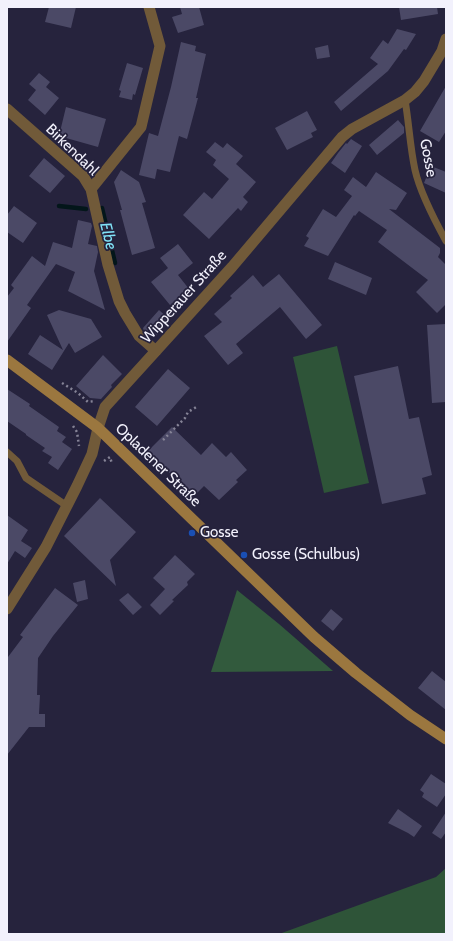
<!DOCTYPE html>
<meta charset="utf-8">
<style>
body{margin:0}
#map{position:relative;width:453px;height:941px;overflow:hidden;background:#26233d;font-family:Cabin,sans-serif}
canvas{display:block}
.frame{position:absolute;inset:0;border:8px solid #f2f1fc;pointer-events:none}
</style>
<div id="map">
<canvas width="453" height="941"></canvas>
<div class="frame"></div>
</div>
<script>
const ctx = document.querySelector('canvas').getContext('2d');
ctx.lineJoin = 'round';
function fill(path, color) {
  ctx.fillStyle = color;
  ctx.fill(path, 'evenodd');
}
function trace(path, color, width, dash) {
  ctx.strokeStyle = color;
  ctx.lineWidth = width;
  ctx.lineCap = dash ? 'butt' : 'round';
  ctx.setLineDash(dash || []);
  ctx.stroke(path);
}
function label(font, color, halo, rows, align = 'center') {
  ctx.font = font + ' Cabin,sans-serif';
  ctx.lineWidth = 3.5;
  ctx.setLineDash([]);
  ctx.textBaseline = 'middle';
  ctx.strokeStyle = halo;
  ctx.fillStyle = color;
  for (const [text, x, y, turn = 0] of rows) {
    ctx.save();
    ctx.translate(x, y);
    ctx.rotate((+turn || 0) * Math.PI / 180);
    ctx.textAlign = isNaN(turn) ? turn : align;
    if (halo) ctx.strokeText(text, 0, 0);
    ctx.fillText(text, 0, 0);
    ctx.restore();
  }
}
const green = new Path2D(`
 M337,346L369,483L324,493L293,357Z
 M446,868V934H279L436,877Z`);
const forest = new Path2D(`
 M237,590L279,624L333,671L211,672Z`);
const stream = new Path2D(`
 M59,206L86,209
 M102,208L115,263`);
const building = new Path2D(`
 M49,7H76L71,28L45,22Z
 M180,7H199L204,25L178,33L172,17L182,14Z
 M399,7H437L438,14L401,20Z
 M397,29L416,34L406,50L404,49L388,71L341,111L334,102L378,64L370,58L383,40L388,44Z
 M181,42L196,46L195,51L206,54L196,98H198L187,139L179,136L170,172L157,169L155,179L139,175L149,133L158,136L171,87Z
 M328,45L330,57L317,59L315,48Z
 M127,63L143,68L135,95L133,94L132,100L119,97L121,91L119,90Z
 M39,73L50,82L46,87L59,98L45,115L28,100L36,90L29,84Z
 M446,86V131L439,142L420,131Z
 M66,107L106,119L98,147L59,136Z
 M307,111L317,130L311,133L313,137L287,150L275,128Z
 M398,120L404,127V133L377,155L369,145Z
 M351,139L362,146L345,173L331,163L338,153L346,143L347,144Z
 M215,142L223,148L227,143L243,156L236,164L256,182L243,197L248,202L241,211L238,208L209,239L183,215L204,192L212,199L229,179L213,165L216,160L206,152Z
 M44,158L65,176L50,193L29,176Z
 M431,166L446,172V193L424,183Z
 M121,170L139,182L146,202L142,203L155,248L132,255L120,210H122L114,182Z
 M376,172L407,193L396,210L389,209L440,248V253L438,257L446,265V304L437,313L416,292L428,280L378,242L387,230L359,211L355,216L354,215L328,256L304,246L309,238L306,236L323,209L336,217L352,196L344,190L353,177L366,187Z
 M14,206L37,223L23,243L7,232V215Z
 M78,220L91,223L92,226L88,244L97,246L98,252L94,271L105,310L68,291L75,272L56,264L27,305L31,308L7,342V297L14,288L11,285L32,256L45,266L53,242L72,248Z
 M178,244L193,263L178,275L189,289L170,305L151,282L168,268L160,258Z
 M335,262L372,278L366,295L328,279Z
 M279,274L322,325L306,339L280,307L236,344L243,353L228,365L204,336L222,322L214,314L232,298L230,296L253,275L263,287Z
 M59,310L91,319L102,337L75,353L69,343L52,370L28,354L40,335L63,350L47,315Z
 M159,310L170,320L156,336L153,334L150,336L144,331L143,328Z
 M446,324V402L432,403L427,325Z
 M103,355L122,374L111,385L112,387L101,399L90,398L76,386Z
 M398,366L409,419L419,417L432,475L422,478L426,494L382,504L354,376Z
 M168,369L190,388L157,426L135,407Z
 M7,389L30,404L29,406L59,427L57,431L66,437L62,442L72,449L58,470L48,463L52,457L42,451L45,448L26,435V434L7,421Z
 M172,427L201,455L212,443L226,457L231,452L247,470L236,480L238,482L219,500L204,486L193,497L148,451Z
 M100,498L136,532L110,560L116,586L64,536Z
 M7,515L28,530L21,541L32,548L25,558L15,551L7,564Z
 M175,555L195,574L187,582L188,585L172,600L174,601L160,615L150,605L165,589L153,578Z
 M85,580L88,599L77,602L73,583Z
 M55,588L78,605L53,636L38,658L37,695H40L39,714H45V727H29L7,755L8,657L23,637L20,635Z
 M128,593L142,607L133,615L119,600Z
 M331,609L343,619L333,631L321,621Z
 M432,671L446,682V710L418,688Z
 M431,774L446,784V794L437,807L422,797L424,793L420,790Z
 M398,809L422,826L414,837L408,833L388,823Z
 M446,812V832L441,839L432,833Z`);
const path = new Path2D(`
 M62,383L78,393L88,402L95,401
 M73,426L77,432L79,446
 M163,440L185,418L188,412L198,406
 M104,461L110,457L112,464`);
const service = new Path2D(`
 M405,100C409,123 410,147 415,170C420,192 435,221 446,241
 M7,452L17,461L26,478L67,506`);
const minor = new Path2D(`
 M7,109L83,176L91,189L108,265L119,301L125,313L139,336L156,351
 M91,189L141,127L160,46L149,7
 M7,609L46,547L77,486L92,454L98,428L105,407L232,267L342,137L352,129L405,100L415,92L424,81L442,51L446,39`);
const secondary = new Path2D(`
 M7,360L98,428L314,637L356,673L410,715L446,739`);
const markers = [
 [192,533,4,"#1a4fb4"],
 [244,555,4,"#1a4fb4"]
];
const streetNames = [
 ["Birkendahl",72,150,44],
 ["Gosse",428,158,79],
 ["Wipperauer Straße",184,297,-48],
 ["Opladener Straße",158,465,44]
];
const poiNames = [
 ["Gosse",200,533],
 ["Gosse (Schulbus)",252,555]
];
const waterNames = [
 ["Elbe",108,236,76]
];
fill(green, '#2e5438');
fill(forest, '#325a3d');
trace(stream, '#03161a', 4.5);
fill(building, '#4b4966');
trace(path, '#858396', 2.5, [2, 3]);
trace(service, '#715a39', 7);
trace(minor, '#715a39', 11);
trace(secondary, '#9b773f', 11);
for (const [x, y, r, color] of markers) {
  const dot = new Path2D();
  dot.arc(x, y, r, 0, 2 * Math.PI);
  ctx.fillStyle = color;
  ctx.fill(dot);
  trace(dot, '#26233d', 1.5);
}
label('15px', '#f2f1fc', '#26233d', streetNames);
label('15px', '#f2f1fc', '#26233d', poiNames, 'left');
label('italic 16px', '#80e2f7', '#26233d', waterNames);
</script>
